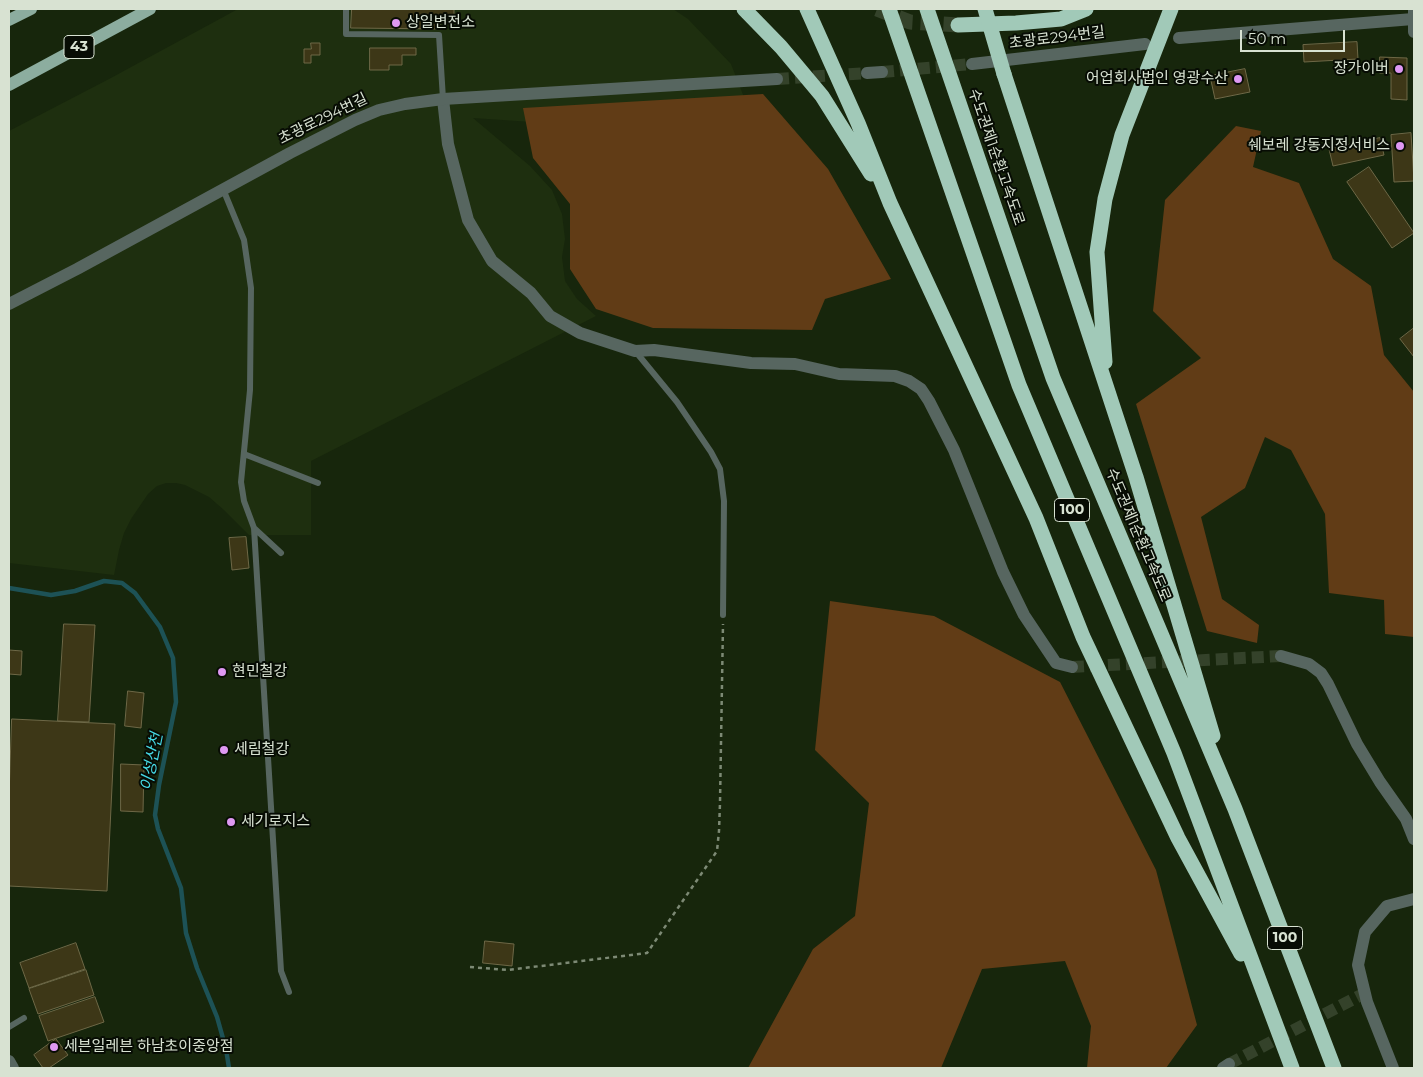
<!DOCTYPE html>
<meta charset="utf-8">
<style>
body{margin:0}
#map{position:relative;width:1423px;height:1077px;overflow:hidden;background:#17260c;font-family:Montserrat,sans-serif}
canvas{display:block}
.frame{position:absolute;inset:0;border:10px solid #d8e2d2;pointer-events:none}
.scale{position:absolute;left:1240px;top:30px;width:105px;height:22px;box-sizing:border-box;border:2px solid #d8e2d2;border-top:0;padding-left:6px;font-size:15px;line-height:18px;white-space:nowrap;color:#d8e2d2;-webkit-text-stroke:4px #070c04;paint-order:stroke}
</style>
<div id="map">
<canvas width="1423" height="1077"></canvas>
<div class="frame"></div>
<div class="scale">50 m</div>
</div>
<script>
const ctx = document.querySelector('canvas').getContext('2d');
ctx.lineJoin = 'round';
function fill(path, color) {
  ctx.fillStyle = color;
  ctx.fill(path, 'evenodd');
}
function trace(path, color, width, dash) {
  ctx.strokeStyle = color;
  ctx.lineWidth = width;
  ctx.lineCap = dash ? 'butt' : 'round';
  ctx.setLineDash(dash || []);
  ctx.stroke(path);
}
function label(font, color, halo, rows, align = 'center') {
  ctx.font = font + ' Montserrat,"Noto Sans KR",sans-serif';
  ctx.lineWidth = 4;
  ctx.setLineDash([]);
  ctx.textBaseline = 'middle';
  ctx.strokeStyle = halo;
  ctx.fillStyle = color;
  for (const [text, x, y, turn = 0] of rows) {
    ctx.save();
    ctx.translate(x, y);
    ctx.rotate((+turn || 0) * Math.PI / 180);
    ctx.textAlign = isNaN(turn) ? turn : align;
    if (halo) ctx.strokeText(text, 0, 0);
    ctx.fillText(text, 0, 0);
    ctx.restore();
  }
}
const built = new Path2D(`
 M238,9H673L688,19L731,64L751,115L532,122L473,118L530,166L552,190L562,214L565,239L562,257L565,281L577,299L596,316L311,461V535H249L224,510L209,497L185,485L176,483H166L157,486L148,494L131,519L124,533L119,550L114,575L9,563V131L109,79Z`);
const forest = new Path2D(`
 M763,94L828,169L891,279L825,299L812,330L653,328L596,309L570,269V204L533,158L523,108Z
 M1236,126L1261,131L1253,167L1299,183L1333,259L1371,286L1384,355L1414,392V637L1385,634L1384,600L1329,593L1325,514L1291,450L1265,437L1245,488L1201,517L1222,599L1259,625L1257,643L1207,631L1136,404L1201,358L1153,311L1165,200Z
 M830,601L934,616L1060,682L1156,870L1197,1025L1166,1068H1087L1091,1026L1065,961L982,969L941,1068H748L813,949L855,916L869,803L815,750Z`);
const stream = new Path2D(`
 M9,588L51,595L75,591L104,581L122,583L135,593L160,627L173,658L176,702L159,785L155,815L158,829L181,888L186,933L197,968L217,1017L226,1049L229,1068`);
const building = new Path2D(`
 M352,9H454V17H440V29L351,28Z
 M1357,42L1358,59L1304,62L1303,45Z
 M311,43H320V55H311V63H304V49H311Z
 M370,48H416V55H402V65H389V70H370Z
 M1380,57L1407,58V100L1391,99V73H1380Z
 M1245,69L1250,92L1215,99L1210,76Z
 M1411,133L1414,181L1394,182L1391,135Z
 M1380,138L1384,155L1333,166L1329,149Z
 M1369,167L1414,233L1392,248L1347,182Z
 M1414,328V357L1400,339Z
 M246,537L249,568L232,570L229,538Z
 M64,624L95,625L89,722L58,721Z
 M9,650L22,651L21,675L9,674Z
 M128,691L144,693L141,728L125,726Z
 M12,719L115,724L107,891L9,886V797Z
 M121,764L144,765L143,812L121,811Z
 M485,941L514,944L512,966L483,963Z
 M76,943L85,969L29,988L20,963Z
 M86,970L94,995L38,1014L29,989Z
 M95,997L104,1022L48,1041L39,1016Z
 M56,1039L68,1055L49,1068H43L34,1055Z`);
const minorTunnel = new Path2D(`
 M1072,667L1281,656
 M1229,1064L1365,993`);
const tertiaryTunnel = new Path2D(`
 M882,72L972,64
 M777,79L867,73`);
const motorwayTunnel = new Path2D(`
 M877,9L910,22L958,25`);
const path = new Path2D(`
 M470,967L508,970L647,953L717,851L719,831L720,803L723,624`);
const service = new Path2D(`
 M346,9V34L439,35L443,99
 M223,189L244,240L251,288L250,390L241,482L244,501L254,528L281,971L289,992
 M636,352L677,402L711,452L720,469L724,501L723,615
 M244,454L318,483
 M254,528L281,553
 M9,1027L24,1018`);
const minor = new Path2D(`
 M1414,9V32
 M443,99L448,144L468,220L492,261L531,293L550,316L580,333L635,351L654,350L751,363L795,364L839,374L895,376L909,381L921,389L929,401L954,450L1003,572L1024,615L1056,663L1072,667
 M1281,656L1309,664L1321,673L1328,684L1357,744L1380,782L1406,819L1414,839
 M1223,1068L1229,1064
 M1393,1068L1367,1002L1358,965L1365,932L1387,906L1414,899`);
const tertiary = new Path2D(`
 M1179,38L1413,19
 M972,64L1145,44
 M867,73L882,72
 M9,304L77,269L290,153L355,120L379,110L405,104L443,99L777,79
 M9,1061L13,1068`);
const primary = new Path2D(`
 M9,20L31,9
 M9,85L150,9`);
const motorway = new Path2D(`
 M744,9L781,47L822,96L871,174
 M807,9L858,123L890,203L1036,518L1083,637L1178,838L1241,954
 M889,9L1019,385L1174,753L1292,1068
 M927,9L1053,378L1235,809L1334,1068
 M958,25L1016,23L1061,19L1086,9
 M1004,74L1136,477L1213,736
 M1105,362L1097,252L1105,199L1122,135L1171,9`);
const motorwayBridge = new Path2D(`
 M985,9L1004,74`);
const markers = [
 [396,23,5,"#de98f2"],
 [1399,69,5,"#de98f2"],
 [1238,79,5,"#de98f2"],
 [1400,146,5,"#de98f2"],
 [222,672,5,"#de98f2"],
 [224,750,5,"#de98f2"],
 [231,822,5,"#de98f2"],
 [54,1047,5,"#de98f2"]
];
const shields = [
 [79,47,30],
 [1072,510,35],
 [1285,938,35]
];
const shieldNames = [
 ["43",79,47],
 ["100",1072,510],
 ["100",1285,938]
];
const poiNames = [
 ["상일변전소",406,23],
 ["장가이버",1389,69,"right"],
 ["어업회사법인 영광수산",1228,79,"right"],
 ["쉐보레 강동지정서비스",1390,146,"right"],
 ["현민철강",232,672],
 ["세림철강",234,750],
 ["세기로지스",241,822],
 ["세븐일레븐 하남초이중앙점",64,1047]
];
const streetNames = [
 ["초광로294번길",1057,38,-7],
 ["초광로294번길",323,119,-26],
 ["수도권제1순환고속도로",996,157,71],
 ["수도권제1순환고속도로",1138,535,67]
];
const waterNames = [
 ["이성산천",152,762,-79]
];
fill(built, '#1e2f0f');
fill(forest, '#613c16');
trace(stream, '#1d5256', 4.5);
fill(building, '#3d3717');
trace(building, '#6e6847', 1);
trace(minorTunnel, '#34422a', 12, [12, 6]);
trace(tertiaryTunnel, '#34422a', 12, [12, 6]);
trace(motorwayTunnel, '#34422a', 15, [15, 8]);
trace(path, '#7d8a75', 2.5, [4, 4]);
trace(service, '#576660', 6);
trace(minor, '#576660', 12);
trace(tertiary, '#576660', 12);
trace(primary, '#8cad9f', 12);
trace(motorway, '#a1c9b8', 15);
trace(motorwayBridge, '#a1c9b8', 15);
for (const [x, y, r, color] of markers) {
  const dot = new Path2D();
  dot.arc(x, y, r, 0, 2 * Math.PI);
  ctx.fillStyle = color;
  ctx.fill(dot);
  trace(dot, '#070c04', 2);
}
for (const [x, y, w] of shields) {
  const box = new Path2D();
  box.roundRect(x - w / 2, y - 11.5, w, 23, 4);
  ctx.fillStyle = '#070c04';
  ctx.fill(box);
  trace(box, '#d8e2d2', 1);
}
label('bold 14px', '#d8e2d2', null, shieldNames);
label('15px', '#d8e2d2', '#070c04', poiNames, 'left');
label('15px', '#d8e2d2', '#070c04', streetNames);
label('italic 16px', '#46d9e5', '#070c04', waterNames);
</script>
